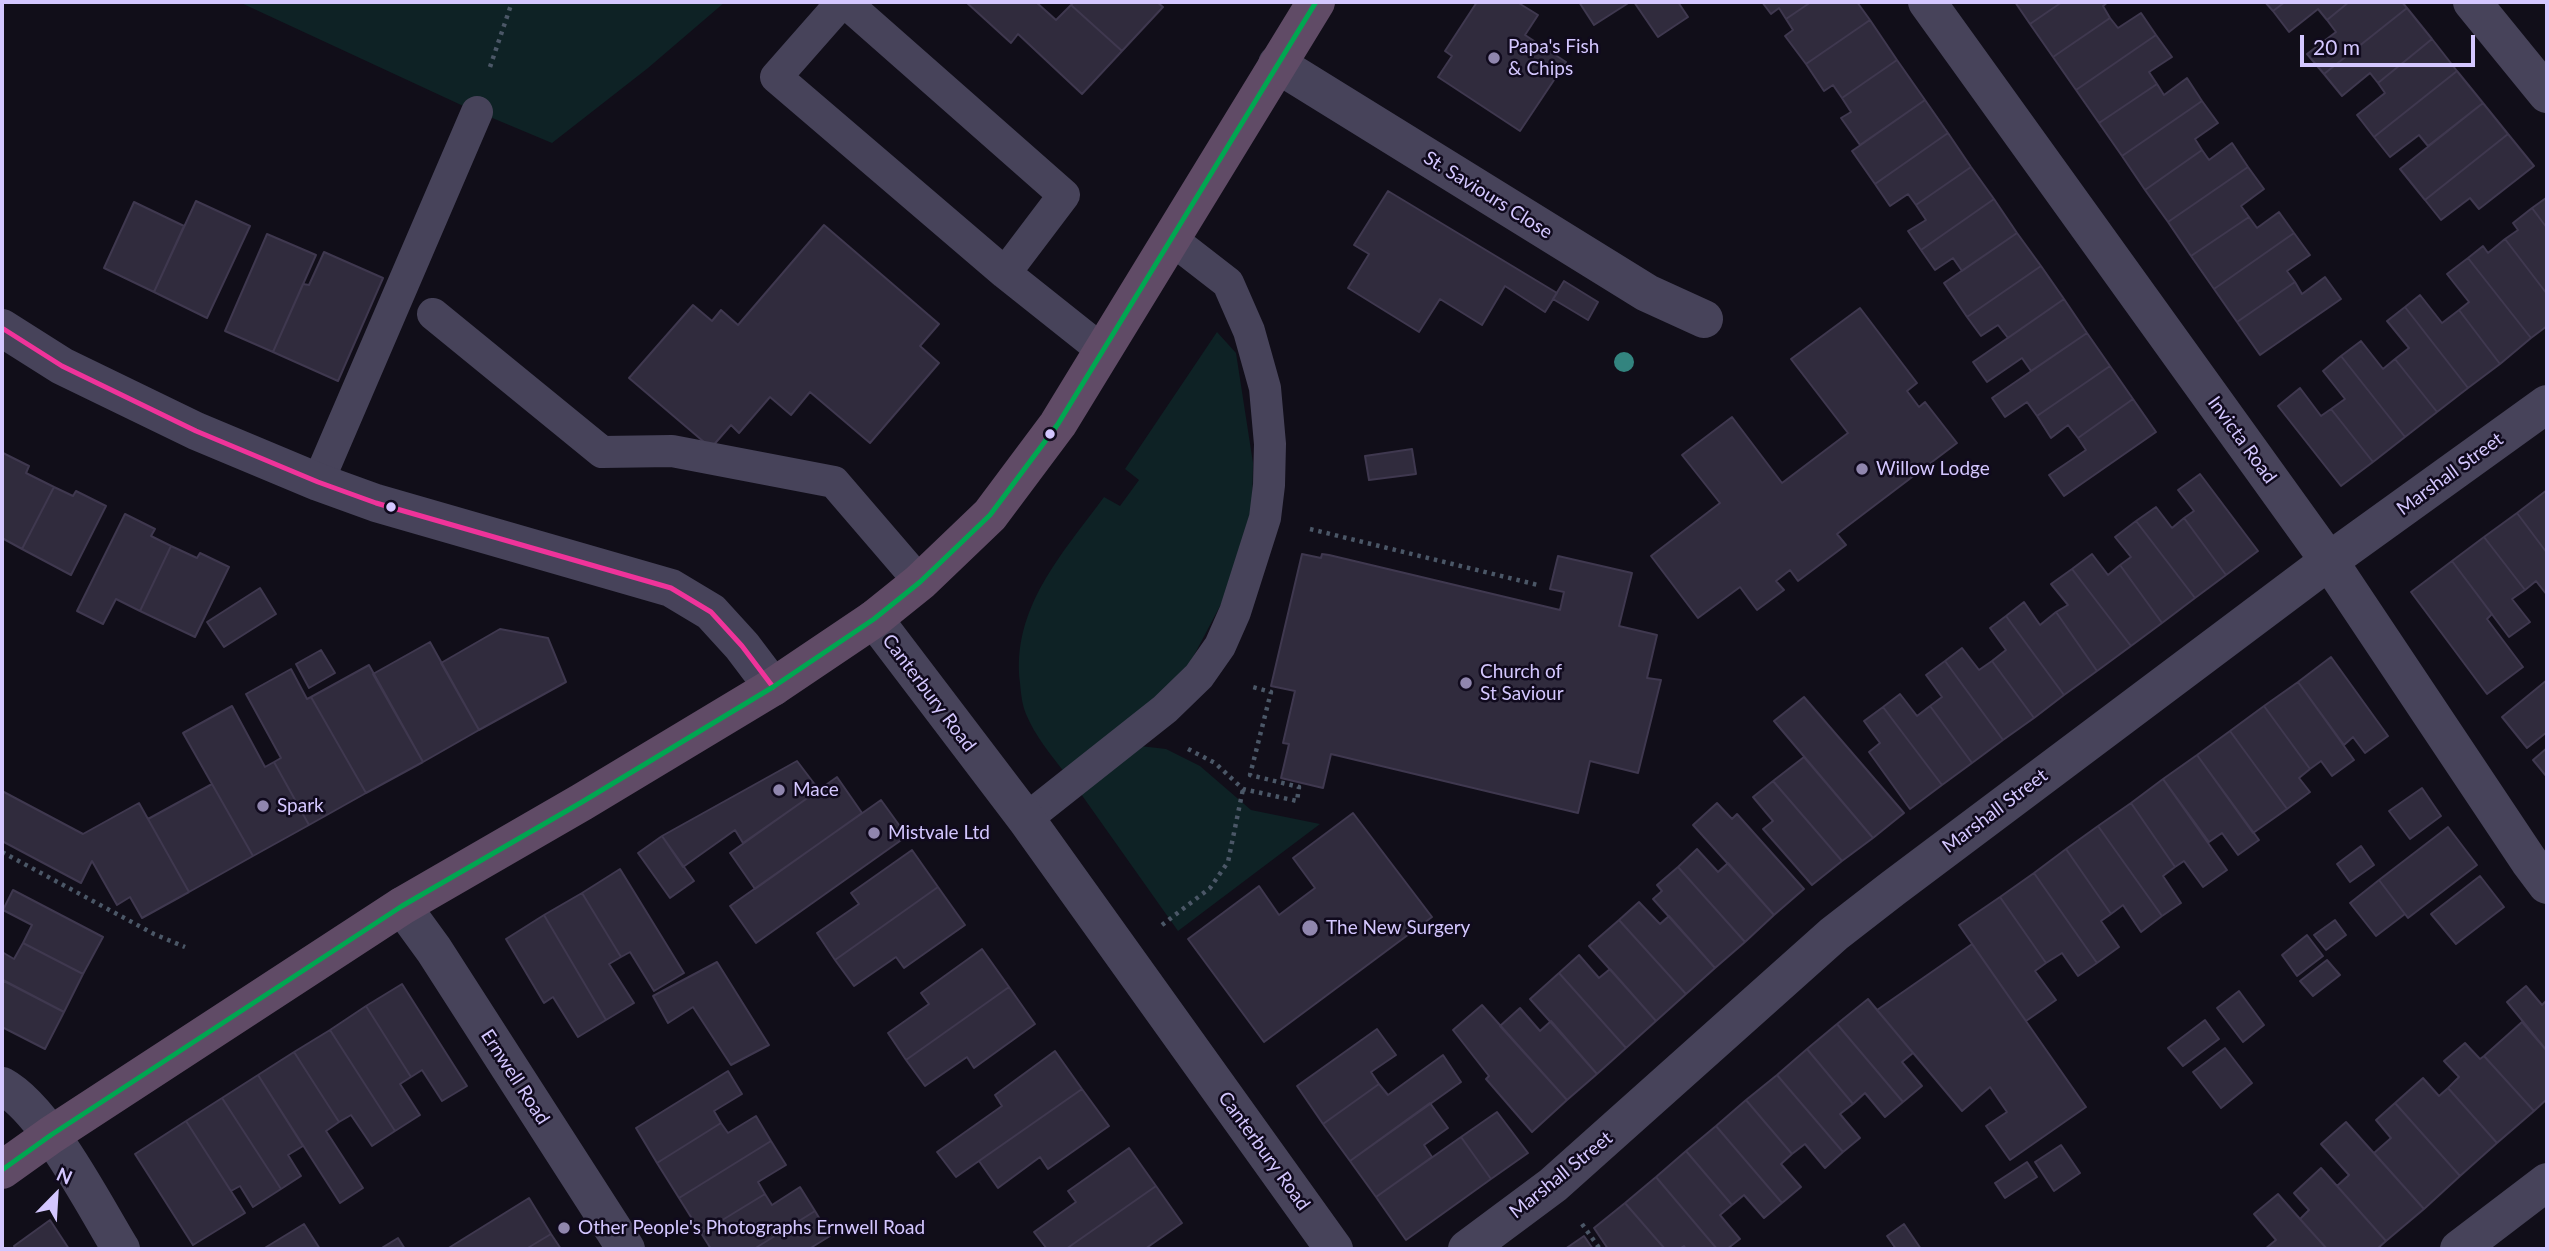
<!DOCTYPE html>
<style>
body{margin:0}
#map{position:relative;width:2549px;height:1251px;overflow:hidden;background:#110e19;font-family:Lato,sans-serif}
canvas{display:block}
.frame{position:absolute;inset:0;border:4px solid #d4c7ff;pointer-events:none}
.north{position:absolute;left:21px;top:1160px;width:70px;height:70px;-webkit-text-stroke:5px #100a1d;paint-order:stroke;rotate:24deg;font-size:19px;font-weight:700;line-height:28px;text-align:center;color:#d4c7ff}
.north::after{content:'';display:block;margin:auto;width:24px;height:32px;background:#d4c7ff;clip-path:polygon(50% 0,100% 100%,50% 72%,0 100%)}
.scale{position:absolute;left:2300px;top:35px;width:175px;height:32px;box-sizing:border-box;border:4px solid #d4c7ff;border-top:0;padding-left:9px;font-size:21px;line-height:24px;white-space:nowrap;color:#d4c7ff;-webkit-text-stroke:5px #100a1d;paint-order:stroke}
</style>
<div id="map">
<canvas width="2549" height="1251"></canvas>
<div class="frame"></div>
<div class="north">N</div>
<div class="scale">20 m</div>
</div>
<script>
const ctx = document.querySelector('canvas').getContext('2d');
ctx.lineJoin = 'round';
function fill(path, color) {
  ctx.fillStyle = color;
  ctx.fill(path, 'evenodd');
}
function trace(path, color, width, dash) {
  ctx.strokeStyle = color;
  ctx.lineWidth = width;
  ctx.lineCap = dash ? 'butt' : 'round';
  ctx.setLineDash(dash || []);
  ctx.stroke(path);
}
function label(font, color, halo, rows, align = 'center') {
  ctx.font = font + ' Lato,sans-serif';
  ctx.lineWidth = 5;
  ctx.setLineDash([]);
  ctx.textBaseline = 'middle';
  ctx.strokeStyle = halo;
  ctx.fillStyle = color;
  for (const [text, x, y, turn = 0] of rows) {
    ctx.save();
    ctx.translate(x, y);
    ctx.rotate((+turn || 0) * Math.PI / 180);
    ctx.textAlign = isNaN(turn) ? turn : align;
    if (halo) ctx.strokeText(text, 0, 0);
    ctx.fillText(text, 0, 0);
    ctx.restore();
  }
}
const green = new Path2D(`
 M239,2H725L648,68L552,143L459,104Z
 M1217,332L1236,353L1253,463L1252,511L1230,587L1191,661L1156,702L1065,773C1051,755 1035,736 1026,714C1022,704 1021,694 1020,683C1011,608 1063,553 1104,497L1120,506L1139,480L1125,469Z
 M1140,746L1166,749L1200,766L1251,810L1320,824L1178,931L1081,794Z`);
const building = new Path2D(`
 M966,2H1036L1056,20L1071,5L1122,51L1082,94L1018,34L1011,43Z
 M1074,2H1157L1163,7L1122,51L1071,5Z
 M1477,2H1517L1538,15L1525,35L1566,62L1520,131L1438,77L1452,56L1445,51Z
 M1579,2H1630L1594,25Z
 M1634,2H1678L1688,17L1658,37Z
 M1762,2H1811L1786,19L1779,8L1771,14Z
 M1811,2H1857L1870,20L1806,64L1785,36L1793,30L1786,19Z
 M2015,2H2062L2030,24Z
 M2062,2H2108L2103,6L2110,18L2053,57L2030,24Z
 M2265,2H2285L2273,11Z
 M2285,2H2349L2327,20L2318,9L2289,32L2273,11Z
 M2349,2H2402L2407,8L2324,74L2307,54L2336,32L2327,20Z
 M2407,8L2432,39L2378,83L2370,73L2342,96L2324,74Z
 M2141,13L2156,35L2076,90L2053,57L2110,18L2118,28Z
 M1870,20L1897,60L1842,98L1833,85L1824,91L1806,64Z
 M2156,35L2172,57L2149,72L2157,84L2099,123L2076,90Z
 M2432,39L2457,71L2374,137L2357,115L2385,93L2378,83Z
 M1897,60L1925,100L1860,145L1841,118L1851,112L1842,98Z
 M2457,71L2483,103L2428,146L2419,135L2390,157L2374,137Z
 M2187,78L2202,101L2122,156L2099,123L2157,84L2164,95Z
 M1925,100L1948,133L1875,184L1852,151Z
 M2202,101L2218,123L2195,139L2202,150L2145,190L2122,156Z
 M2483,103L2508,134L2425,200L2400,169Z
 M1948,133L1971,167L1916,205L1908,194L1890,206L1875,184Z
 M2508,134L2534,166L2479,209L2470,198L2441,220L2425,200Z
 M2232,143L2248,167L2168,222L2145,190L2202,150L2209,160Z
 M1971,167L1994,199L1921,250L1908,231L1926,220L1916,205Z
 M2248,167L2264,189L2241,206L2249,217L2191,256L2168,222Z
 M1388,191L1557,293L1545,312L1505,286L1482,325L1440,299L1419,332L1348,288L1369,254L1354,245Z
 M2546,198L2547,199V228L2532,208Z
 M1994,199L2017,233L1962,271L1953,258L1935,270L1921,250Z
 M196,201L250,226L207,318L154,292Z
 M134,202L184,226L154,292L104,268Z
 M2532,208L2547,228V294L2505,239L2518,230L2513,223Z
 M2279,212L2294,233L2214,289L2191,256L2249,217L2257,228Z
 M824,225L939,324L920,346L939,363L870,443L810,392L791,415L770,397L739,433L731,425L711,448L629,378L693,305L712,321L721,310L738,325Z
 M2017,233L2041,266L1967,317L1944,283Z
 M2294,233L2310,255L2287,271L2295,282L2237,322L2214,289Z
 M267,234L316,255L273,352L225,331Z
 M2505,239L2547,294V326L2531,338L2468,258L2483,246L2488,253Z
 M324,252L383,278L338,381L273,352L303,284L309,285Z
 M2468,258L2531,338L2500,364L2459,310L2469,302L2447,274Z
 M2041,266L2064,299L2008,338L1998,325L1981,336L1967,317Z
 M2325,277L2341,299L2260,355L2237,322L2295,282L2302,294Z
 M1564,281L1598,302L1588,320L1553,299Z
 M2420,295L2442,323L2459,310L2500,364L2468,388L2405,307Z
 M2064,299L2087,333L2031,371L2022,358L1987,382L1973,362Z
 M2405,307L2468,388L2437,412L2395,359L2409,348L2387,321Z
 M1860,308L1917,383L1907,391L1919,407L1925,402L1957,443L1837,534L1846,545L1798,581L1790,570L1776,581L1784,590L1757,610L1740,587L1698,618L1651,556L1720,503L1682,455L1732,417L1782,483L1848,433L1791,359Z
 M2087,333L2110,366L2037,416L2027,402L2005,417L1992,398Z
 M2361,341L2383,369L2395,359L2437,412L2405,437L2341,356Z
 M2341,356L2405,437L2373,462L2331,409L2345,399L2323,371Z
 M2110,366L2133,399L2078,438L2068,425L2051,438L2037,416Z
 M2300,388L2321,416L2331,409L2373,462L2341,486L2278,406Z
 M2133,399L2156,432L2064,496L2049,475L2086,450L2078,438Z
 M1412,449L1416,474L1369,480L1365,456Z
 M3,453L29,466L26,473L54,487L22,549L2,538Z
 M2200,474L2258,551L2226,575L2184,518L2194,511L2178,490Z
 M54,487L73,496L76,491L106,506L71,575L22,549Z
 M2547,490V553L2517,513Z
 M2156,507L2172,528L2184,518L2226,575L2195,598L2136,521Z
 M2517,513L2547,553V595L2536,581L2525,590L2484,537Z
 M125,514L155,529L151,536L171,546L140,611L116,599L103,624L77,611Z
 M2136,521L2195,598L2162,623L2120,565L2131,557L2115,537Z
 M2484,537L2525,590L2512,599L2530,622L2509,637L2452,561Z
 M171,546L197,558L200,553L229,567L195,637L140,611Z
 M1302,554L1321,558L1322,554L1329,555L1560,610L1564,592L1550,589L1558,556L1632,573L1619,626L1657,635L1647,678L1661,680L1638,773L1590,761L1578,813L1331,754L1323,788L1281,778L1289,744L1283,743L1295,691L1271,686Z
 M2092,554L2108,575L2120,565L2162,623L2131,646L2072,569Z
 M2452,561L2492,614L2487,619L2523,667L2487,694L2411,592Z
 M2072,569L2131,646L2097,671L2056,612L2068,605L2051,584Z
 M260,588L276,614L224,647L207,622Z
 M2024,602L2040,625L2056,612L2097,671L2064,695L2006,616Z
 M2006,616L2064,695L2034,718L1992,661L2006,650L1990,628Z
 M500,629L548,638L566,682L479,730L441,663Z
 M430,642L479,730L423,762L373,674Z
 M1962,648L1979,670L1992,661L2034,718L2003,740L1945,661Z
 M321,650L335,673L309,688L296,664Z
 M2331,657L2388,736L2365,753L2353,737L2344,745L2298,682Z
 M1945,661L2003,740L1972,763L1930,706L1942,697L1926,675Z
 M369,665L423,762L366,793L311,697Z
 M291,669L307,699L311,697L366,793L309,825L274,762L281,758L246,694Z
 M2547,680V732L2527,748L2502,717Z
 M2298,682L2354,760L2332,776L2321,761L2310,769L2264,706Z
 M1900,694L1917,716L1930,706L1972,763L1942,785L1883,707Z
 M1804,697L1904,813L1873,838L1774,721Z
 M232,706L265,767L274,762L309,825L253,856L183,733Z
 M2264,706L2310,769L2299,778L2310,792L2287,809L2230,731Z
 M1883,707L1942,785L1910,809L1869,752L1880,743L1864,721Z
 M2230,731L2287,809L2253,833L2197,755Z
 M2547,748V777L2533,760Z
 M2197,755L2259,840L2238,855L2222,833L2209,842L2163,779Z
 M1804,757L1873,838L1842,861L1773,781Z
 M797,761L819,790L743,843L735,830L683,867L662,836Z
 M837,777L862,813L755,889L730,853Z
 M2163,779L2227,870L2203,887L2184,861L2175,867L2131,803Z
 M1773,781L1842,861L1812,885L1763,829L1773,821L1753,797Z
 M212,784L253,856L189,892L148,819Z
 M2422,788L2441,816L2410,839L2389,811Z
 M2,791L83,834L139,803L189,892L142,918L130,897L117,905L92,861L81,883L2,841Z
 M881,800L907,836L756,943L730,906Z
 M1717,803L1732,819L1737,814L1804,889L1774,915L1693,825Z
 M2131,803L2175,867L2163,876L2181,903L2162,916L2098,826Z
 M1353,813L1432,917L1264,1042L1188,939L1259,886L1279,915L1315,888L1293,858Z
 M2098,826L2162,916L2141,932L2123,905L2111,914L2066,849Z
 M2448,827L2477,865L2408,918L2379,880Z
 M662,836L694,881L670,898L638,853Z
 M2361,846L2374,865L2350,882L2337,864Z
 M1697,849L1718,872L1728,863L1774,915L1745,942L1678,867Z
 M2066,849L2111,914L2101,921L2119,947L2097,963L2034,873Z
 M912,850L938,887L835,960L817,933L859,904L851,893Z
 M1678,867L1745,942L1715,968L1653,899L1662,891L1657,885Z
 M620,869L684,973L654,991L630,952L621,957L582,893Z
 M2034,873L2097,963L2078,976L2062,953L2046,963L2000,897Z
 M2480,876L2504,907L2456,944L2431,914Z
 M2379,880L2405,914L2376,936L2350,903Z
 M938,887L965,925L904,968L896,957L854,986L835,960Z
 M13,890L103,937L83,974L23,943L32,925L3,910Z
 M582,893L621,957L609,964L634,1003L606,1020L544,915Z
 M2000,897L2046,963L2035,971L2056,1000L2026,1021L1959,925Z
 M1639,902L1660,924L1669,916L1715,968L1686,994L1619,920Z
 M544,915L606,1020L578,1037L553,997L544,1003L506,939Z
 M1619,920L1686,994L1656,1021L1589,946Z
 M2335,920L2346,935L2326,950L2314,935Z
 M2307,935L2323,956L2297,976L2282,955Z
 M23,943L83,974L64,1012L2,980V952L14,959Z
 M1972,944L2086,1107L2010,1160L1986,1126L2007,1112L1990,1087L1962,1111L1877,1010Z
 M982,949L1009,987L906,1060L888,1033L929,1004L921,993Z
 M1579,955L1599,978L1610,969L1656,1021L1626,1048L1559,973Z
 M2327,960L2340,975L2313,996L2300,981Z
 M717,962L769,1045L731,1065L693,1007L668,1023L653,996Z
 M1559,973L1626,1048L1597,1074L1530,999Z
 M3,980L64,1012L45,1049L2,1027Z
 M402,984L467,1086L442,1101L422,1070L411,1077L366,1006Z
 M2526,986L2542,1005L2547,1000V1051L2507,1002Z
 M1009,987L1035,1024L974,1068L967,1057L925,1086L906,1060Z
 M2239,991L2264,1025L2243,1042L2217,1008Z
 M1868,999L1913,1053L1902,1062L1922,1086L1903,1102L1837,1024Z
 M1482,1005L1567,1100L1532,1132L1486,1079L1489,1076L1453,1030Z
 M366,1006L411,1077L400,1084L420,1115L395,1131L330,1030Z
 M1520,1008L1540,1031L1551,1021L1597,1074L1567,1100L1500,1026Z
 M2205,1020L2219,1039L2183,1066L2168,1048Z
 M2522,1022L2547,1051V1099L2534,1111L2484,1056Z
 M1837,1024L1903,1102L1885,1117L1865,1093L1853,1104L1807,1049Z
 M1377,1029L1396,1055L1371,1072L1379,1084L1323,1124L1297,1086Z
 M330,1030L395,1131L372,1146L351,1115L339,1122L294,1052Z
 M2465,1043L2480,1059L2484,1056L2534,1111L2497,1143L2448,1088L2459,1077L2444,1061Z
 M2225,1048L2252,1083L2221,1108L2193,1072Z
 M1807,1049L1853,1104L1840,1114L1860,1138L1843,1152L1777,1075Z
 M1055,1051L1082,1089L956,1177L937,1152L1002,1106L995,1095Z
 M294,1052L339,1122L326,1131L363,1188L340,1203L258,1075Z
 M1443,1055L1461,1082L1350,1161L1323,1124L1379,1084L1388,1095Z
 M728,1071L742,1094L714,1111L721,1123L657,1163L636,1128Z
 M258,1075L303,1146L288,1155L301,1176L281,1189L222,1098Z
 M1777,1075L1843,1152L1825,1168L1805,1144L1792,1154L1746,1100Z
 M2423,1078L2439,1096L2448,1088L2497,1143L2460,1176L2395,1103Z
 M1082,1089L1109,1126L1048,1169L1040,1157L998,1188L979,1161Z
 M222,1098L281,1189L253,1207L240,1186L231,1191L186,1121Z
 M1746,1100L1792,1154L1781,1164L1801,1187L1782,1203L1716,1126Z
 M1430,1103L1448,1128L1424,1145L1432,1157L1376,1197L1350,1161Z
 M2395,1103L2460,1176L2424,1209L2374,1153L2391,1138L2376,1120Z
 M1497,1112L1528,1153L1491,1179L1461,1137Z
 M756,1116L771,1141L679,1198L657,1163L721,1123L728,1133Z
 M186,1121L245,1213L193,1245L135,1154Z
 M2346,1122L2424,1209L2386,1241L2337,1186L2349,1175L2321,1144Z
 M1716,1126L1782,1203L1764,1218L1744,1195L1732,1205L1686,1151Z
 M1461,1137L1491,1179L1406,1240L1376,1197Z
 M771,1141L786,1165L758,1182L765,1194L701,1233L679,1198Z
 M2061,1145L2080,1173L2054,1191L2035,1162Z
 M1129,1148L1156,1186L1066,1249H1047L1034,1232L1076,1202L1068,1191Z
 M1686,1151L1732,1205L1720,1215L1740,1239L1727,1249H1717L1656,1177Z
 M2027,1162L2037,1177L2005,1198L1995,1183Z
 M2321,1168L2386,1241L2377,1249H2327L2300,1219L2309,1210L2294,1193Z
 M1656,1177L1717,1249H1686L1684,1246L1679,1249H1665L1625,1203Z
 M1156,1186L1182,1223L1145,1249H1066Z
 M800,1187L815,1211L754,1249H711L701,1233L765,1194L772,1205Z
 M2278,1194L2300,1219L2327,1249H2265L2276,1240L2254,1214Z
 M529,1198L551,1234L526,1249H447Z
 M1625,1203L1665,1249H1608L1594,1228Z
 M815,1211L830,1236L809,1249H754Z
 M50,1220L69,1249H16L14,1246Z
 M304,1224L320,1249H263Z
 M1904,1224L1921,1249H1896L1887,1236Z
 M551,1234L561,1249H526Z
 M1584,1236L1593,1249H1565Z
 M398,1238L405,1249H380Z`);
const path = new Path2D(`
 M490,67L512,2
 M1310,529L1538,585
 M1188,749L1215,763L1243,789L1297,801L1299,787L1250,775L1271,692L1249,686
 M2,852L154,934L185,947
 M1162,925L1210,888L1228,862L1243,789
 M1582,1224L1600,1249`);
const service = new Path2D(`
 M842,2L776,77L1005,273L1103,351
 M845,2L1064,195L1005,273
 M433,314L602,452L672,451L834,482L920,582
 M318,482L477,112
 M1026,819L1165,709L1199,676L1220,646L1235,612L1265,518L1269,485L1270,444L1265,388L1249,331L1228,283L1170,238`);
const minor = new Path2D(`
 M1927,2L2329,561L2529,861L2547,885
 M2472,2L2547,94
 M1277,64L1647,293L1704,319
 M2,328L62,366L196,431L318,482L376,503L671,588L711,612L742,646L773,687
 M402,906L434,950L626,1249
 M2,1086C46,1110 94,1205 121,1249
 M1467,1249L1553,1185L1834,934L1892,889L2329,561L2547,404
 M2459,1249L2547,1182`);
const tertiary = new Path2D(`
 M874,619L1026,819L1334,1249`);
const trunk = new Path2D(`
 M2,1170L51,1135L402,906L582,802L773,687L874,619L920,582L990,515L1058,424L1316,2`);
const bus1 = new Path2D(`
 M2,328L62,366L196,431L318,482L376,503L671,588L711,612L742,646L773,687`);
const bus2 = new Path2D(`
 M2,1170L51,1135L402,906L582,802L773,687L874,619L920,582L990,515L1058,424L1316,2`);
const trees = [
 [1624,362]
];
const markers = [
 [1494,58,7,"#9086ae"],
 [1050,434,6,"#d4c7ff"],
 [1862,469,7,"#9086ae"],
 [391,507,6,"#d4c7ff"],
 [1466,683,7,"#9086ae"],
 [779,790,7,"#9086ae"],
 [263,806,7,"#9086ae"],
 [874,833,7,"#9086ae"],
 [1310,928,9,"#9086ae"],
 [564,1228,7,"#9086ae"]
];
const poiNames = [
 ["Papa's Fish",1508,47],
 ["& Chips",1508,69],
 ["Willow Lodge",1876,469],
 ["Church of",1480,672],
 ["St Saviour",1480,694],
 ["Mace",793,790],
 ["Spark",277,806],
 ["Mistvale Ltd",888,833],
 ["The New Surgery",1326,928],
 ["Other People's Photographs Ernwell Road",578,1228]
];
const streetNames = [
 ["St. Saviours Close",1488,195,32],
 ["Invicta Road",2242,440,54],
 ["Marshall Street",2450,474,-36],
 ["Canterbury Road",929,693,53],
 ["Marshall Street",1995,811,-37],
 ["Ernwell Road",515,1077,57],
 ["Canterbury Road",1264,1151,54],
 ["Marshall Street",1561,1175,-39]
];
fill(green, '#0e2225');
fill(building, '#302b3d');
trace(building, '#3f384f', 2);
trace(path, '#4b5767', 4.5, [3.5, 5]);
trace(service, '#47435a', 32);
trace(minor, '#47435a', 38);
trace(tertiary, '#47435a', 38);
trace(trunk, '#604b66', 38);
trace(bus1, '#ef339a', 5);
trace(bus2, '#00a651', 5);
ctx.fillStyle = '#33847f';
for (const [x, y] of trees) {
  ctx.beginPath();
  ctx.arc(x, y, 10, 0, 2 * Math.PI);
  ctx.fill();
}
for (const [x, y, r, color] of markers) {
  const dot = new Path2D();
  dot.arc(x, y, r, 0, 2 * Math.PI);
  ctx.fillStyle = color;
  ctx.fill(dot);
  trace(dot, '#100a1d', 2.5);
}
label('19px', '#d4c7ff', '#100a1d', poiNames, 'left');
label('19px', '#d4c7ff', '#100a1d', streetNames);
</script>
